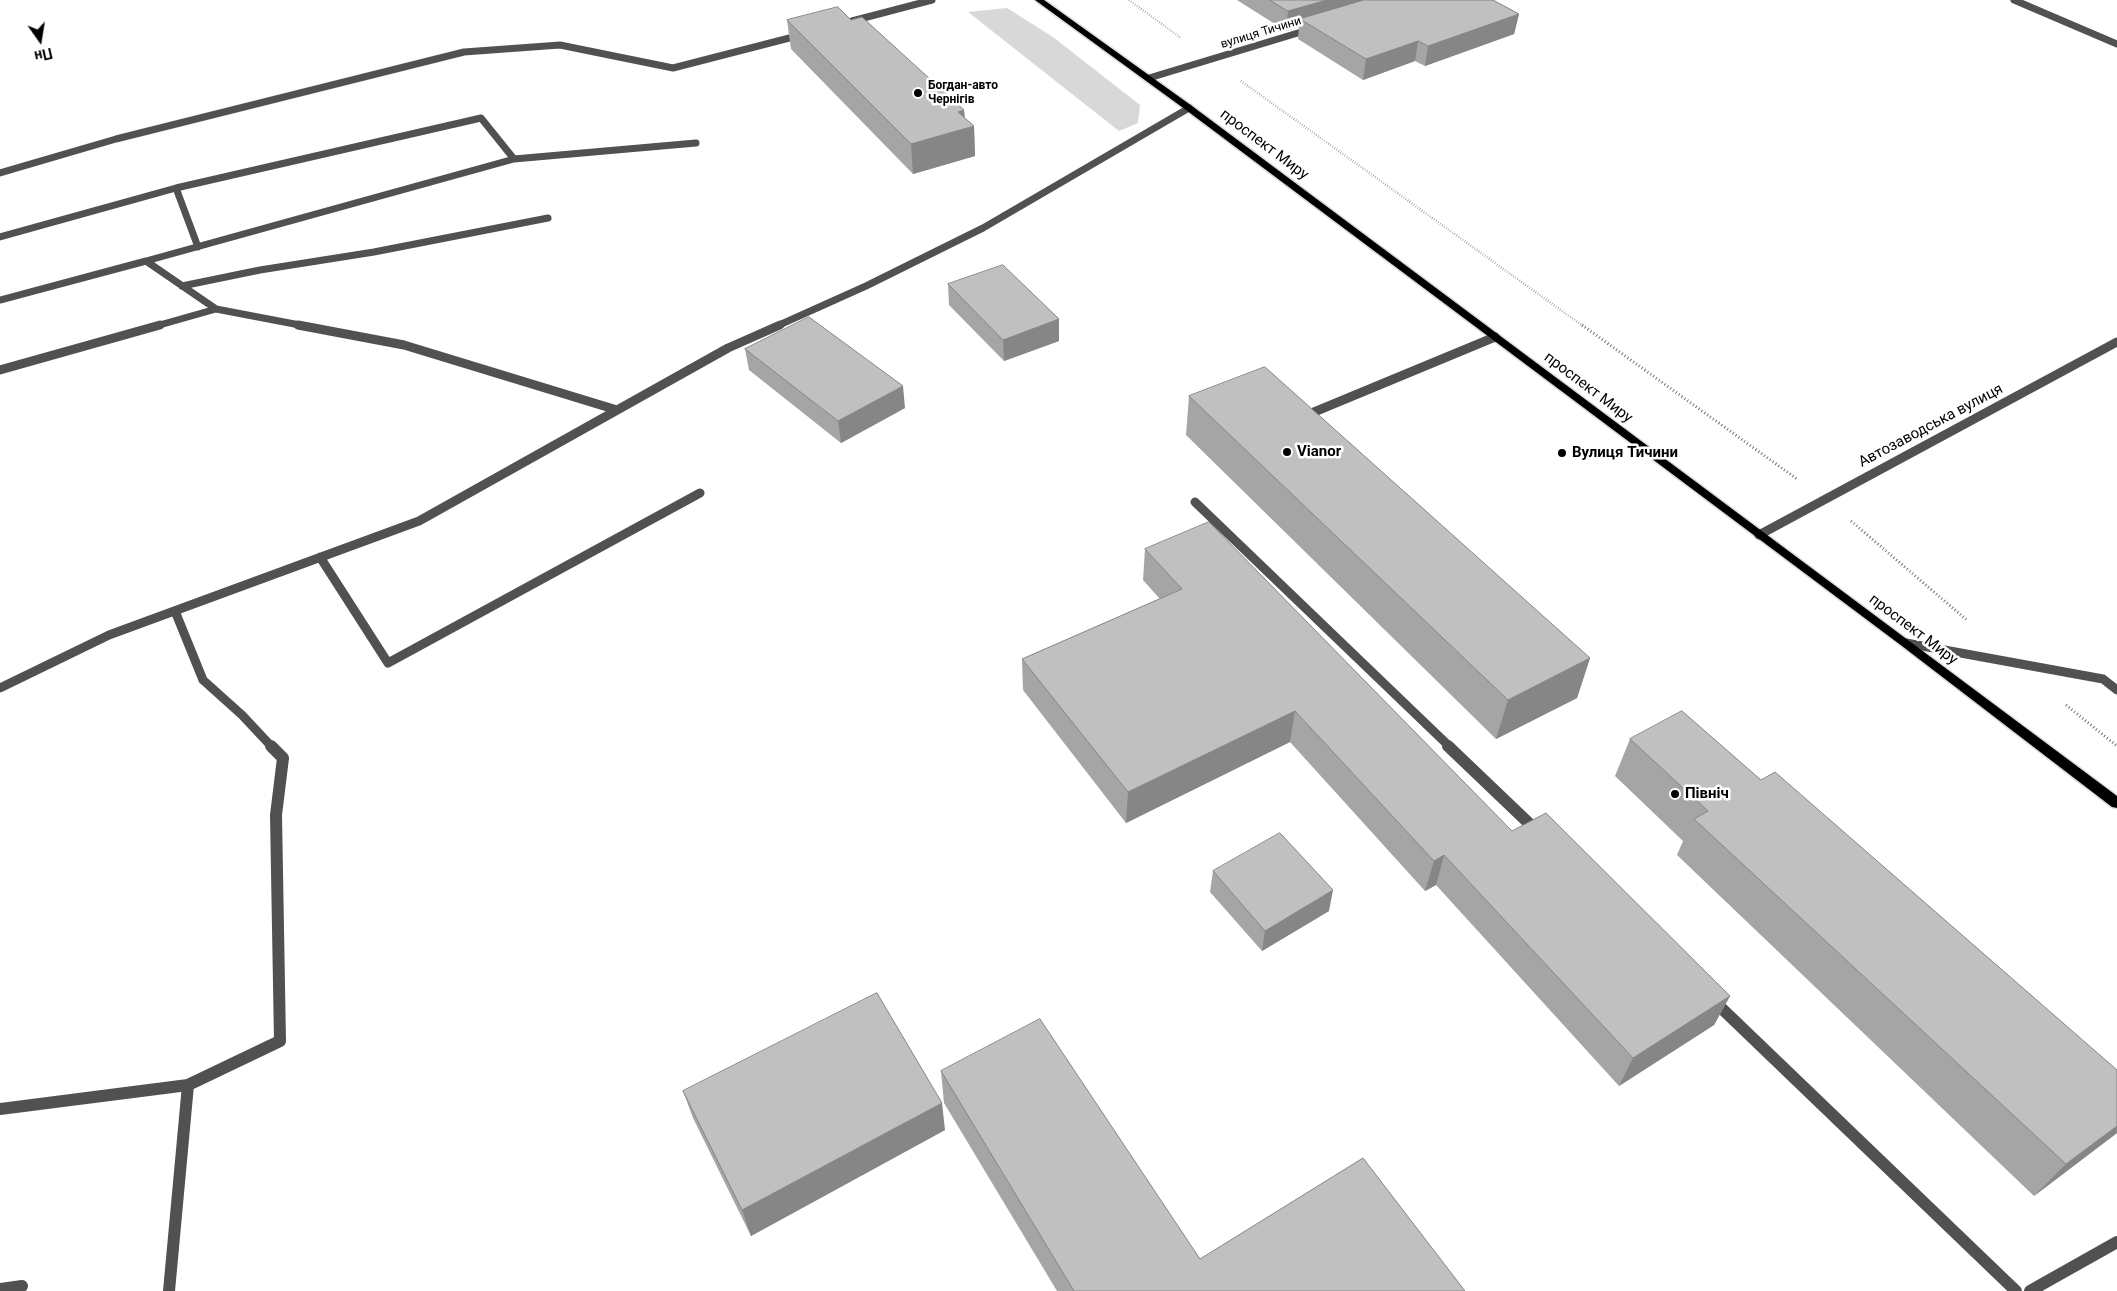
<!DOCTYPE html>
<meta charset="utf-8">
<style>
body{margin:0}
#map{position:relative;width:2117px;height:1291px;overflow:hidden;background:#fff;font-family:Roboto,sans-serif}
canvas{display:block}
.north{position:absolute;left:15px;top:15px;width:50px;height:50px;-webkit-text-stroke:4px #fff;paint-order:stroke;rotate:167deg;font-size:14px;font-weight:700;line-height:20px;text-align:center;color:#000}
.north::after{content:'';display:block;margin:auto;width:18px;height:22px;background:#000;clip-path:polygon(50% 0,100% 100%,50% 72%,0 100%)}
</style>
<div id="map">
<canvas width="2117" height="1291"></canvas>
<div class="north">Пн</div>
</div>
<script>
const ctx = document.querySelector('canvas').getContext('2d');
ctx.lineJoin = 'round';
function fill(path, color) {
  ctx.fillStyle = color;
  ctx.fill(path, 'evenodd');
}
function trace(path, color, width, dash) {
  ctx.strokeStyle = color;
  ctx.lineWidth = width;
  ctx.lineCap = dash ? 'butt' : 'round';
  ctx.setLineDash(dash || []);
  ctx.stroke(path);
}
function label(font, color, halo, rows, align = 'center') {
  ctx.font = font + ' Roboto,sans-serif';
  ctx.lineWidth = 5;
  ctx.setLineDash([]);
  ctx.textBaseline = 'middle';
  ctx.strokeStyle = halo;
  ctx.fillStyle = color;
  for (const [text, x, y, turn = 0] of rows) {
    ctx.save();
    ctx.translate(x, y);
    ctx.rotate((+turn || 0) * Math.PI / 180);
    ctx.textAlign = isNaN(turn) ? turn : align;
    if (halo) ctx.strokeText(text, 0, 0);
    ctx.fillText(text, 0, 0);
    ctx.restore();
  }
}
const green = new Path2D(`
 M1007,8L1053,37L1140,105L1138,123L1119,131L968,12Z`);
const pathFar1 = new Path2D(`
 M1129,0L1181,38
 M1241,81L1583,326`);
const path = new Path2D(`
 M1582,325L1797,479
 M1851,521L1968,621
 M2066,705L2117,746`);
const laneFar2 = new Path2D(`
 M852,21L932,0
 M514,159L696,143
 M0,173L116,139L464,52L560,45L673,68L801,35
 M176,188L198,247
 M0,237L176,188L481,118L514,159L146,261
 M182,286L260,270L374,252L548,218
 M0,300L146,261L216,309L305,326
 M156,326L216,309
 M777,326L866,286L983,228L1189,108`);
const laneFar1 = new Path2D(`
 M298,325L404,345L617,410
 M0,370L160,325
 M1302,417L1495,337
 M1195,502L1450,747
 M320,557L388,663L700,493
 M175,611L203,680L242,715L272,747
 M1906,643L2103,679L2117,690
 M0,688L109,635L419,521L728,348L780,325`);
const lane = new Path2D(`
 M1448,746L1537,831
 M1714,1001L2016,1291
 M188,1085L280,1041L276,815L283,758L271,746
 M0,1109L188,1085L169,1291
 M0,1289L22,1286
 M2030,1291L2117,1242`);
const streetFar1 = new Path2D(`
 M2014,0L2117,44
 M1149,78L1311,29`);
const street = new Path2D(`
 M1759,535L2117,342`);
const primary = new Path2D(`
 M1035,0H1044L1192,106L2117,796V808L2112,807L1902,646L1186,110Z`);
const wall = new Path2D(`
 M1237,0H1493L1519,14L1514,34L1425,66L1415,61L1363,80L1298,39L1299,27L1286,31Z
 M787,20H851L964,110L965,118L974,126L975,156L913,174L791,49Z
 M948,284L1059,319V341L1004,361L949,305Z
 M745,349L905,408L841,443L749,370Z
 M1189,396L1590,658L1577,698L1496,739L1186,435Z
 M1145,549L1512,831L1730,996L1714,1025L1619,1086L1436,885L1425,891L1290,742L1126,823L1023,690L1022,659L1160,599L1143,580Z
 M1630,739L1761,780L2117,1133L2034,1196L1677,855L1683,841L1615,776Z
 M1213,871L1329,911L1262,951L1210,892Z
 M941,1071L1200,1259L1465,1291H1057L944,1103Z
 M683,1091L945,1130L751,1236L693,1118Z`);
const shadedWall = new Path2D(`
 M1327,0H1390L1300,19L1299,27L1286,31L1288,11Z
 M1519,14L1514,34L1425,66L1428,46Z
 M1418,41L1415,61L1363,80L1366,59Z
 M964,110L965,129L974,126L975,156L913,174L911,144L958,112Z
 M1059,319V341L1004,361L1003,340Z
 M903,386L905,408L841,443L838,421Z
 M1590,658L1577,698L1496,739L1508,700Z
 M1295,711L1290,742L1126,823L1128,792Z
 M1444,855L1436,885L1425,891L1434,861Z
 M1333,890L1329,911L1262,951L1265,931Z
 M1730,996L1714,1025L1619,1086L1633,1058Z
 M942,1103L945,1130L751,1236L742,1210Z
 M2117,1126V1133L2034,1196L2066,1164Z`);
const building = new Path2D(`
 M1270,0H1327L1288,11Z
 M1364,0H1493L1519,14L1428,46L1418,41L1366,59L1300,19Z
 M838,7L851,20L862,17L964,110L958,112L974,126L911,144L787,20Z
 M1003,265L1059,319L1003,340L948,284Z
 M809,317L903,386L838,421L745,349Z
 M1265,367L1590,658L1508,700L1189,396Z
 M1209,522L1512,831L1546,813L1730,996L1633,1058L1444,855L1434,861L1295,711L1128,792L1022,659L1182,589L1145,549Z
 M1682,711L1761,780L1775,772L2117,1070V1126L2066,1164L1694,819L1708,811L1630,739Z
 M1280,833L1333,890L1265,931L1213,871Z
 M877,993L942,1103L742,1210L683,1091Z
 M1040,1019L1200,1259L1363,1158L1465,1291H1074L941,1071Z`);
const markers = [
 [918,93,5,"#000"],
 [1287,452,5,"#000"],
 [1562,453,5,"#000"],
 [1675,794,5,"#000"]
];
const farStreetnames = [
 ["вулиця Тичини",1261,33,-17]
];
const farPoinames = [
 ["Богдан-авто",928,86],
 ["Чернігів",928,100]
];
const streetNames = [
 ["проспект Миру",1264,145,37],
 ["проспект Миру",1588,388,37],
 ["Автозаводська вулиця",1931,426,-28],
 ["проспект Миру",1913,630,37]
];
const poiNames = [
 ["Vianor",1297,452],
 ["Вулиця Тичини",1572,453],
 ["Північ",1685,794]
];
fill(green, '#d8d8d8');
trace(primary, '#dbdbdb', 3);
trace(pathFar1, '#737373', 2.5, [0.5, 2]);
trace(path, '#737373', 3, [1, 2.5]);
trace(laneFar2, '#515151', 7);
trace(laneFar1, '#515151', 9);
trace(lane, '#515151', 12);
trace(streetFar1, '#515151', 7);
trace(street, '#515151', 9);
fill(primary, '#000');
fill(wall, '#a5a5a5');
fill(shadedWall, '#868686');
fill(building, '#c0c0c0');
trace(building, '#868686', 1);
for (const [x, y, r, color] of markers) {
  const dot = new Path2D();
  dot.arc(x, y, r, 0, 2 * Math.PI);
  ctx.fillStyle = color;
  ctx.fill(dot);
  trace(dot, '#fff', 2);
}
label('12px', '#000', '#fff', farStreetnames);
label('bold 12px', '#000', '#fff', farPoinames, 'left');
label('15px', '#000', '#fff', streetNames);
label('bold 15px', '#000', '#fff', poiNames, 'left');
</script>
